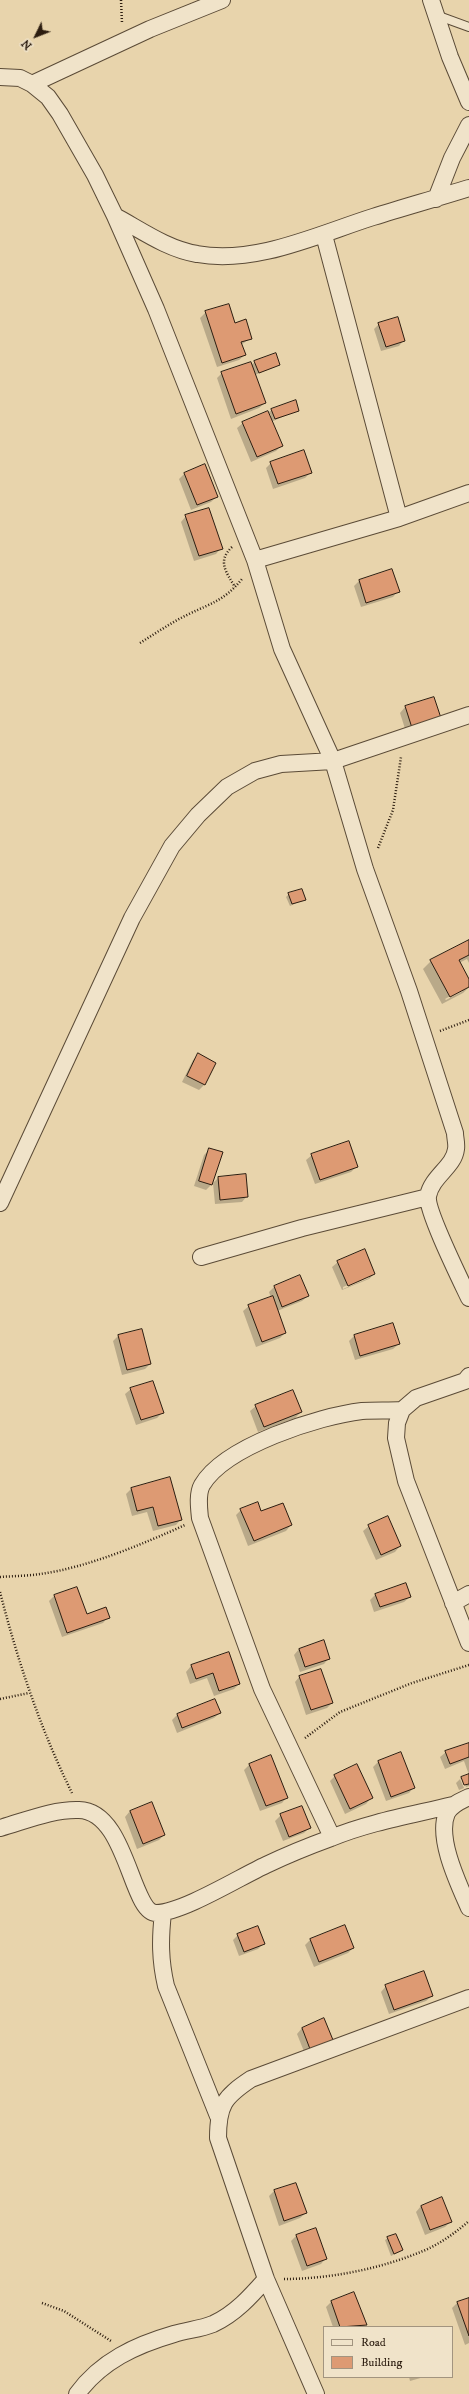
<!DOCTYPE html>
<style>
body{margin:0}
#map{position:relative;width:469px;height:2394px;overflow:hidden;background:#e8d4ac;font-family:"IM FELL DW Pica",serif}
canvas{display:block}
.legend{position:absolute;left:323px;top:2326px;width:130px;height:52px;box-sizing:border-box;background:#f0e3c9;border:1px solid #a2947f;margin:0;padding:5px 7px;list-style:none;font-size:12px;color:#2c1d10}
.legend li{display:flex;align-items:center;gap:8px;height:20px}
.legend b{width:20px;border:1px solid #a2947f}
.north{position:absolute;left:16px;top:16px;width:40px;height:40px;-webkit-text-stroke:3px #f0e3c9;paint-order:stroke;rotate:227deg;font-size:11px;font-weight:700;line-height:16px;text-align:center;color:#2c1d10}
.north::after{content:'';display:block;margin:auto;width:14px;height:18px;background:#2c1d10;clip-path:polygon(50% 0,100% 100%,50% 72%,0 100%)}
</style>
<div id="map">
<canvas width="469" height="2394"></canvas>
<ul class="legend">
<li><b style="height:5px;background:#f0e3c9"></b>Road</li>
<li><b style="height:11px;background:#dd9a73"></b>Building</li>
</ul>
<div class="north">N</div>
</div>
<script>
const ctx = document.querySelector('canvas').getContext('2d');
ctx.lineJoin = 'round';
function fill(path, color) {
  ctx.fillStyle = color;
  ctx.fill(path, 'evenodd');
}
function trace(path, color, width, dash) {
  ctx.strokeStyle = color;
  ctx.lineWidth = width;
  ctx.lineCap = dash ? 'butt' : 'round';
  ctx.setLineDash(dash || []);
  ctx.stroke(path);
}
const shadow = new Path2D(`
 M206,312L234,324L251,338L241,345L245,355L239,360L217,367L200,318Z
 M379,324L404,340L399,346L381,351L374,329Z
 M255,362L279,365L255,375L265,403L259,408L231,419L217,378L222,373L251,365Z
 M272,410H298L271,422L281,446L276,451L251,462L237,428L243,423L271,416L269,412Z
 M271,463L311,472L305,478L273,489L266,468Z
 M204,466L217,496L211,502L191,510L179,479L184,474Z
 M186,516L221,548L216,554L194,561L181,522Z
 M391,570L398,591L393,597L361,607L354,586L359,581Z
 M433,698L407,735L400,713L405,707Z
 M289,894L305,899L290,906L286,897Z
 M469,941V963L467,959L459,963L469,981V987L463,993L442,1004L423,969L431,961ZM463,989V991L446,1000L445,999Z
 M198,1055L215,1063L204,1085L199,1090L182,1082L193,1060Z
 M210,1149L221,1153L211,1185L206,1190L194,1186L204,1155Z
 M312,1155L357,1166L351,1172L315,1184L306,1160Z
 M218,1178L247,1196L242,1202L215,1204L213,1183Z
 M338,1262L374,1274L369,1279L342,1290L332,1267ZM369,1276V1278L343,1289V1287Z
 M274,1287L308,1296L302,1301L277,1311L285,1333L280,1338L256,1347L243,1311L249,1306L271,1298L269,1292Z
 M355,1335L399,1344L393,1349L355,1360L349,1341Z
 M118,1336L150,1364L145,1369L122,1375L113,1341Z
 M131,1389L163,1412L157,1418L136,1425L125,1394Z
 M256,1406L301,1412L295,1418L258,1432L250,1411Z
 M169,1478L181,1519L176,1525L153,1531L147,1512L132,1516L126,1494L131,1489Z
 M241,1510L291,1525L286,1531L248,1546L236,1515Z
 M369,1526L400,1546L395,1552L376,1560L363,1531Z
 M76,1588L86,1615L108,1617L103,1623L62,1637L49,1601L54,1596Z
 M376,1594L410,1597L404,1602L374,1612L370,1600Z
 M299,1649L329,1658L324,1664L300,1672L294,1655Z
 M229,1653L239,1684L234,1689L214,1696L207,1678L190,1684L186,1672L191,1666Z
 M300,1676L332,1703L327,1708L306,1715L295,1682Z
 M215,1700L220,1713L214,1718L177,1733L172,1720L177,1715Z
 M469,1744V1786L466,1787L463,1779H460L464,1788L459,1790L456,1783L461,1778L469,1775L464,1761L445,1769L440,1757L446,1752Z
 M401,1753L414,1787L409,1793L386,1801L373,1767L378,1762Z
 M271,1756L287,1797L282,1803L260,1811L244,1770L249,1765Z
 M335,1776L371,1798L366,1804L345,1814L330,1781Z
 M130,1811L164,1835L159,1840L137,1849L125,1817Z
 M281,1815L309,1828L304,1833L283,1841L275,1821Z
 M238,1935L263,1944L258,1949L239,1956L233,1940Z
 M310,1940L353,1948L348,1953L314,1967L305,1945Z
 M386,1986L432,1996L426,2001L389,2014L381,1992Z
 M302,2028L332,2039L305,2054L297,2034Z
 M295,2184L306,2213L300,2218L279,2226L269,2196L274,2191Z
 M421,2206L451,2221L445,2227L425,2235L416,2212Z
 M296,2236L326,2258L321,2264L302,2271L291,2241Z
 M388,2238L402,2250L399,2252L391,2256L385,2240Z
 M353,2294L365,2325L363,2327H333L326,2307L331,2302Z
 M469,2299V2343L465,2345L452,2308L457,2303Z
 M409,2377H424L410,2381Z`);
const building = new Path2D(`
 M229,304L235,323L246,319L252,339L241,342L246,355L222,363L205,311Z
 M398,317L405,341L386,347L378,323Z
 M276,353L280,365L259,373L254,361Z
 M251,362L266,403L236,414L221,372Z
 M296,400L299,411L275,419L271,409Z
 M268,411L283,446L257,457L242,422Z
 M304,450L312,473L278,484L270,462Z
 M205,464L218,497L197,505L184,473Z
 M209,508L223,549L199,556L185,515Z
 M392,569L400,592L366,603L359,580Z
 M434,697L442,721L413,731L405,706Z
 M302,889L306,900L292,904L288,893Z
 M469,940V955L459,960L469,979V987L450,997L430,960Z
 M198,1053L216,1063L205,1085L187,1076Z
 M349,1141L358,1167L320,1180L311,1154Z
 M209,1148L223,1152L212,1185L199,1181Z
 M246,1174L248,1197L220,1200L218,1177Z
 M365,1249L375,1274L348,1286L337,1261Z
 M300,1275L309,1296L282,1307L274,1286Z
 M273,1296L286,1333L262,1342L248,1305Z
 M393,1323L400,1344L360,1356L354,1335Z
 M142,1329L151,1364L127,1370L118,1335Z
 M153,1381L164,1413L141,1420L130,1388Z
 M293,1390L302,1412L264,1427L255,1405Z
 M170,1477L182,1520L158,1526L153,1507L137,1511L131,1488Z
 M258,1502L261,1511L283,1503L292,1525L254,1541L240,1509Z
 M388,1516L401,1546L381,1555L368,1525Z
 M406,1583L411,1597L380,1607L375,1594Z
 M77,1587L87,1614L106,1607L110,1618L67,1633L54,1595Z
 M324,1640L330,1659L305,1667L299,1649Z
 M229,1652L240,1684L219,1691L213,1673L196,1679L191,1665Z
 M321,1669L333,1703L311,1710L299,1676Z
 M215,1699L221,1713L182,1728L177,1714Z
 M469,1743V1757L450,1764L445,1751Z
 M401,1752L415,1788L391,1797L378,1761Z
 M271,1755L288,1798L266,1806L249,1764Z
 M357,1764L373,1798L350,1809L334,1775Z
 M469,1774V1784L464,1785L461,1777Z
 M152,1802L165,1835L143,1844L130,1811Z
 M302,1806L311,1828L289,1837L280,1814Z
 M345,1925L354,1948L319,1962L310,1939Z
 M258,1926L265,1944L244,1952L237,1934Z
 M424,1971L433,1996L394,2010L385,1985Z
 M324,2018L333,2040L310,2049L302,2028Z
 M296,2183L307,2213L284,2221L274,2190Z
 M442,2197L452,2222L430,2230L421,2206Z
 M316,2228L327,2259L307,2266L296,2235Z
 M396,2234L403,2250L394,2254L387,2237Z
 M354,2292L367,2325L340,2327L331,2301Z
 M469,2298V2336L457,2302Z`);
const path = new Path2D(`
 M121,0L122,23
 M232,547C217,561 226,572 235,587
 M140,643C156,633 172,622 189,614C212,603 225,600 242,579
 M378,848L393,810L401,757
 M440,1031L469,1020
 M0,1577C13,1576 27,1576 40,1574C86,1568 143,1544 185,1525
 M0,1592C18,1662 40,1728 72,1793
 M0,1699L29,1693
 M305,1738L340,1712L412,1683L469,1665
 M284,2279C329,2279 380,2269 423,2251C440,2244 455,2233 469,2221
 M42,2303L64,2311L111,2341`);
const lane = new Path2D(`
 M436,15L469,27`);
const street = new Path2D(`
 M431,0L450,57L469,102
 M0,77L20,78L32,84L48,97L60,114L95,175L115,216L156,309L255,560L282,649L333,761L365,869L409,991L455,1133C455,1138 457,1144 456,1149C454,1167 432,1176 428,1196C426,1210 461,1281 469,1298
 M32,84L150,29L222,0
 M436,199L452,158L469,125
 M115,216C141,230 167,249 197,254C255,265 319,234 373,217C405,207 437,198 469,188
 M324,235L399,518
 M255,560L399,518L469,493
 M0,1203L132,918L172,846L198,815L227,787L255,771L281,764L333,761L469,715
 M201,1257L302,1228L428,1197
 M469,1376L465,1381L416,1398L402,1410L397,1423L396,1438L406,1481L469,1643
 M453,1603L469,1594
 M469,1797C461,1801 452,1804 447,1813C436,1838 459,1885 469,1908
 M0,1828C25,1821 53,1809 79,1810C127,1811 131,1913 156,1913C182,1913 240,1877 266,1865C287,1855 309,1846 331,1838C370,1822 412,1815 453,1805
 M332,1837L262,1689L200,1518C199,1508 197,1494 202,1485C225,1446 319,1416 362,1411C376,1410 389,1411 402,1410
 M163,1913C160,1939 160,1960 166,1986L218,2116
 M77,2394C101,2361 136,2345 174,2334C187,2330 201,2329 213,2324C235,2314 251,2296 266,2279
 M316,2394L266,2279L218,2138C218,2105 224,2097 251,2079L469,1998`);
fill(shadow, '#0003');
fill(building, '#dd9a73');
trace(building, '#2c1d10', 1);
trace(lane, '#5b4b37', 10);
trace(street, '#5b4b37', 18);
trace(path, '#2c1d10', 2.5, [1, 2]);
trace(lane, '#f0e3c9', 8);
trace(street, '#f0e3c9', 16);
</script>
